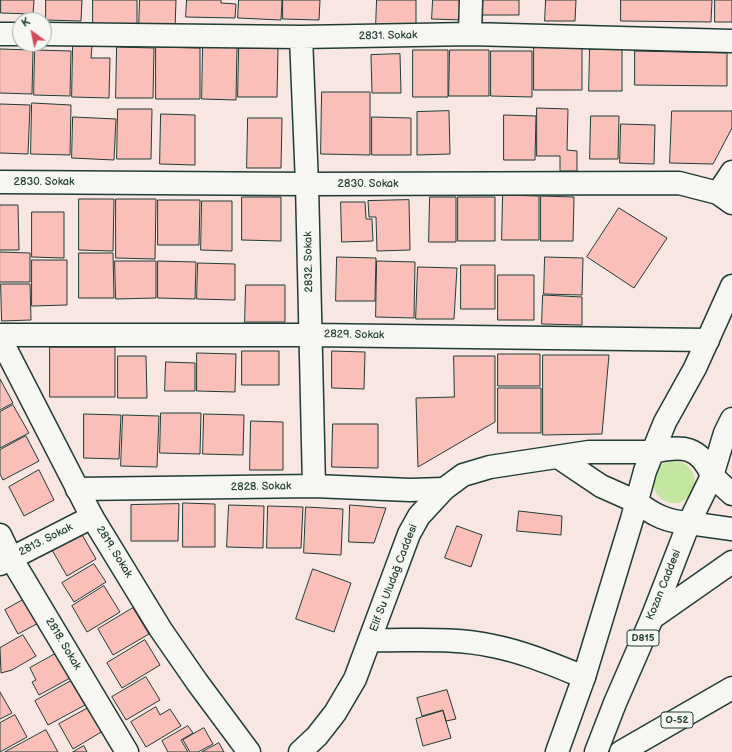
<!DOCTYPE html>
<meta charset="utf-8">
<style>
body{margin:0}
#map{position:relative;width:732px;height:752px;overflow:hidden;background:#f7e6e1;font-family:"Balsamiq Sans",sans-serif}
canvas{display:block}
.north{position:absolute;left:12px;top:12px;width:40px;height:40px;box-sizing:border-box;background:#f6f6f2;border:1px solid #a0aca6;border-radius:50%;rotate:327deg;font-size:11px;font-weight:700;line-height:16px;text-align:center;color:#1f3d34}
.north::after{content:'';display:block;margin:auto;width:14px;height:18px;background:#d1495b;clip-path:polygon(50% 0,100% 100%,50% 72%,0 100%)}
</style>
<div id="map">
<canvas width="732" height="752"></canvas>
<div class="north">K</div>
</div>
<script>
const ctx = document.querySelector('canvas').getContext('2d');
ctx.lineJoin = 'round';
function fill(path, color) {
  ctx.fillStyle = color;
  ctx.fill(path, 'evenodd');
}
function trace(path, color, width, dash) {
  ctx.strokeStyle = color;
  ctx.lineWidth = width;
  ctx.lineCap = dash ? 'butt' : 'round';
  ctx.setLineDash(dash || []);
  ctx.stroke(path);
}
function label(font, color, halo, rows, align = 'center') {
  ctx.font = font + ' "Balsamiq Sans",sans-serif';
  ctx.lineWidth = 4;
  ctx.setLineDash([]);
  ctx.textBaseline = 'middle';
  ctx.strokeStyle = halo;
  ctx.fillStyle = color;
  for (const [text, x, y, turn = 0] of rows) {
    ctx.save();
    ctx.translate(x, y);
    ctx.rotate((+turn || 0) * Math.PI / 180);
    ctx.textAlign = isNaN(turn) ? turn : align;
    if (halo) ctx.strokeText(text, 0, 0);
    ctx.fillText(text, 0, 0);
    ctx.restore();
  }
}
const green = new Path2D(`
 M653 482a21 21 0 1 1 42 0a21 21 0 1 1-42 0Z`);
const building = new Path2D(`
 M1,0H34L33,14L1,13Z
 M46,0H82L81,21L46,20Z
 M93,0H137V28H93Z
 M140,0H176L175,29L139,28Z
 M187,0H221V3L236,4L235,18L186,17Z
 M239,0H282L281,20L238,18Z
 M283,0H320L319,20L283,19Z
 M377,0H416V26H376Z
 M433,0H464V20L432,19Z
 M483,0H519V15H483Z
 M546,0H576L575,21H545Z
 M621,0H712L711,22L621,21Z
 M715,0H732V22H715Z
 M73,46H92L91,58H110L109,98L72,97Z
 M534,46H582V90H534Z
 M117,47L154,48L153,98H116Z
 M156,47L200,48V99H156Z
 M203,47H237L236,100L202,99Z
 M239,48H278L277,97H238Z
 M0,49L33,50L32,94L0,93Z
 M590,49H622V91H589Z
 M35,50L71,51L70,96L34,95Z
 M413,50H448V97H413Z
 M450,50H489V96H449Z
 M491,51H532V97L491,96Z
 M635,51L727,53V86L635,85Z
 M400,54L401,93H372L371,55Z
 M322,92H370V155L321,154Z
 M32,103L71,105L70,155L31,154Z
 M0,104L30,105L28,154L0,153Z
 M537,108L568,109L567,150L577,151V171H560V156H537Z
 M118,109H152L151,159H117Z
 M449,111L450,154L417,155V112Z
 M672,111H732V128L713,164L670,163Z
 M161,114L195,115V165L160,164Z
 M504,115L536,116L535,160H504Z
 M591,116H619L618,159H590Z
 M73,117L116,119L114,160L72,158Z
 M372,117L411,118V155H372Z
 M248,118H282L281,168H247Z
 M621,124L655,125L654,164L620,163Z
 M503,195L539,196V240H502Z
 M541,196L574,197L573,241H541Z
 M242,197H281V241L242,240Z
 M430,197H456V242H429Z
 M458,197H495V241H458Z
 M79,199H114L113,251L79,250Z
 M116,199H156L155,259L116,258Z
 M158,200H200L199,245H158Z
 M409,200L410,250L377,251L376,217H369L368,201Z
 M202,201H232V251L201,250Z
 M341,202H365L366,219H372L373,241L342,242Z
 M0,205H18L19,250H0Z
 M619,208L667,238L634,288L587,257Z
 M32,212H64V258L32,257Z
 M0,252L30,253V282H0Z
 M79,253H113L114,298H79Z
 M337,257L376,258L375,301H336Z
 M545,257L583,258L582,295L544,294Z
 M32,260H67V305L32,306Z
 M115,261H156V298L116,299Z
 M158,261L196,262L195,299L158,298Z
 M377,261L415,262L414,318L376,317Z
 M198,263L235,264V300L197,299Z
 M461,265H495V309H461Z
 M418,267L457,268L454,319H416Z
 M498,275H534V320H498Z
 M1,284H30L31,320L2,321Z
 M246,285H285V322H245Z
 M543,295L582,297V325L542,324Z
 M50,347H115V397H50Z
 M242,351H279V385H242Z
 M332,351L365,352L364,389L332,388Z
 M197,353L236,354L235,392L197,391Z
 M498,354H540V386H498Z
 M543,355H609L602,434L543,435Z
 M118,356H146L147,398H118Z
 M454,356H495V422L418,467L416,398L454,397Z
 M166,362L195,363V391H165Z
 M0,379L13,403L0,410Z
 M498,388H541V433H498Z
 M13,405L29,433L0,448V412Z
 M161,413H201L200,454L160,453Z
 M84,414L121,415L119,459L84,458Z
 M204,414L244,415L243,455L203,454Z
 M123,415L159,416L157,467L121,466Z
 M251,421L283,422V470H250Z
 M333,424H378V468L332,467Z
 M26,436L39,461L3,480L0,474V450Z
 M39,470L54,500L24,516L9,487Z
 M183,503L215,504V547H183Z
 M179,504L178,541H131V505Z
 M229,505L264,506L263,548L227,547Z
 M350,505L386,508L374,543L349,542Z
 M268,506L303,507L301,548H267Z
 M306,507L343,509L341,555L304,553Z
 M519,511L562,516L561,535L517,531Z
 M457,526L482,535L471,567L445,558Z
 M81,533L96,559L67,576L52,550Z
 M94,564L106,582L74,602L62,583Z
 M313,569L351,583L334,632L296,619Z
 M104,586L120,612L87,632L72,606Z
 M30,596L44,620L18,634L5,610Z
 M133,608L149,634L113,655L98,629Z
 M23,635L36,656L12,670L1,673L0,648Z
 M145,640L160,665L122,688L107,663Z
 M57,653L70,678L39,695L32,682L36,680L30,668Z
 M146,677L160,700L126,720L112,697Z
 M71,681L85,705L48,725L35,701Z
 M447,690L456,719L446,721L443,710L422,716L417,698Z
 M0,692L12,713L0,719Z
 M90,707L103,731L73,749L59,724Z
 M156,707L160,715L170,709L181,726L146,747L131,722Z
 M443,711L451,738L423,746L416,719Z
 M15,715L27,737L0,752V723Z
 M188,726L193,733L181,740L188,752H168L162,741Z
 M204,728L213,744L198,752H190L183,740Z
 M46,730L58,752H5Z
 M219,743L224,752H202Z
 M84,746L87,752H73Z`);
const minor = new Path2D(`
 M0,34H20
 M44,34L301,37L470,34L732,41
 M470,34L471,0
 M301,37L307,184L314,486
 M718,193L732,172
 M0,335H311L708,340
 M77,489L314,486L410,490L444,489
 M0,535L11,558L127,752
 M0,564L92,517`);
const tertiary = new Path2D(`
 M0,182L307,184L679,183L718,193L732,203
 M0,338L92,517L161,630L197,682L249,752`);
const secondary = new Path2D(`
 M558,457L601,486L637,502
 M712,476L732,494
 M689,523L732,529
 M652,618L732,562
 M370,640C411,641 453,637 493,646C524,652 554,665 584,677
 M300,752L317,736L335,713L355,679L409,534L419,516L444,489L463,475L490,467L589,452H653`);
const trunk = new Path2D(`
 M653,452C682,445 700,446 712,476
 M637,502C653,515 668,522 689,523
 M557,752L584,677L632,519L645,471L665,422L695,368L732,286
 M596,752L615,703L652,618L689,523L712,476L725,433L732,419`);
const motorway = new Path2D(`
 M621,752L732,688`);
const shields = [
 [643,638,32],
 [677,720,32]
];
const shieldNames = [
 ["D815",643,638],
 ["O-52",677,720]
];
const streetNames = [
 ["2831. Sokak",388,36,-1],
 ["2830. Sokak",44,182],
 ["2830. Sokak",368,184],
 ["2832. Sokak",309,262,-91],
 ["2829. Sokak",354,335,1],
 ["2828. Sokak",261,487,-1],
 ["2813. Sokak",46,540,-27],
 ["2819. Sokak",114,552,58],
 ["Elif Su Uludağ Caddesi",394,578,-69],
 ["Kozan Caddesi",664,585,-68],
 ["2818. Sokak",63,644,59]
];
fill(green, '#c3e6a0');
fill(building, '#fabfb8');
trace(building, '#1f3d34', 1);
trace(minor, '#1f3d34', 25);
trace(tertiary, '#1f3d34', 25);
trace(secondary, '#1f3d34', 25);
trace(trunk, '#1f3d34', 25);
trace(motorway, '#1f3d34', 25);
trace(minor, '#f6f6f2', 22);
trace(tertiary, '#f6f6f2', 22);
trace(secondary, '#f6f6f2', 22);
trace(trunk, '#f6f6f2', 22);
trace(motorway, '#f6f6f2', 22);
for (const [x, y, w] of shields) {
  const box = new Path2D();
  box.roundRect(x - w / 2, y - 8, w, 16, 3);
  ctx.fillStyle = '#f6f6f2';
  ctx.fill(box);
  trace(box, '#1f3d34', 1);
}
label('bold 10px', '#1f3d34', null, shieldNames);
label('11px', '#1f3d34', '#f6f6f2', streetNames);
</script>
